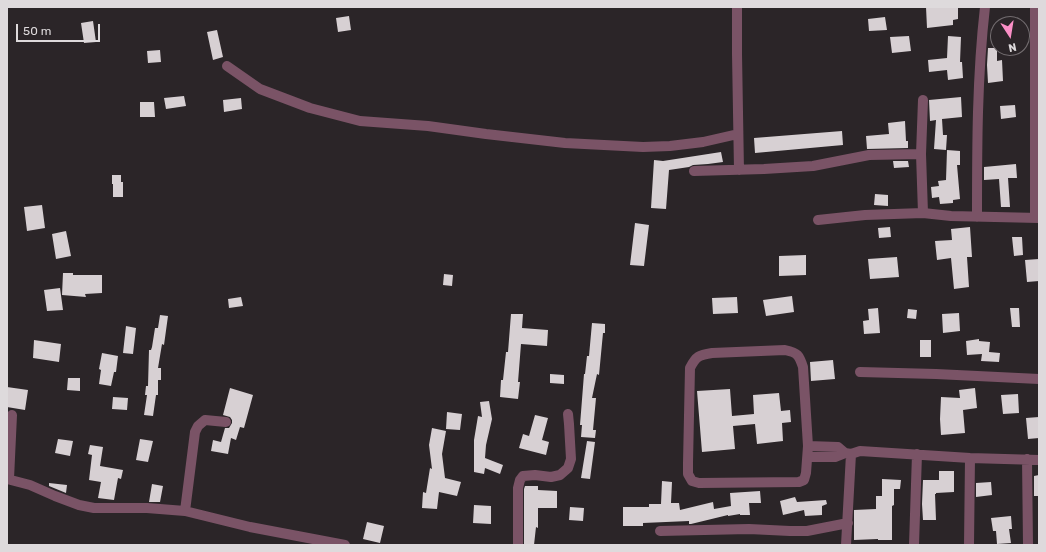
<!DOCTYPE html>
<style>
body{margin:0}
#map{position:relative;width:1046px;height:552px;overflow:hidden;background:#2b2528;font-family:Rubik,sans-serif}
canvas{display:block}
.frame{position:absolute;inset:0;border:8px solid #dedadc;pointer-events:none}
.north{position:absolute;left:990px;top:16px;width:40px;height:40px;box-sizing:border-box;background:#2b2528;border:1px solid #736d70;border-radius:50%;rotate:168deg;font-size:11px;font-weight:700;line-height:16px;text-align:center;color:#dedadc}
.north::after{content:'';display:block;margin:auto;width:14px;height:18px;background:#fa8fc6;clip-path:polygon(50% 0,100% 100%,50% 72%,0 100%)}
.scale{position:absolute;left:16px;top:24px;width:84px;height:18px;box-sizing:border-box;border:2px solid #dedadc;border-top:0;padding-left:5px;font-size:12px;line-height:14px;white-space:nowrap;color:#dedadc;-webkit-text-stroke:3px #2b2528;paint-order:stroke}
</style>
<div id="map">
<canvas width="1046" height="552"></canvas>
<div class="frame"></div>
<div class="north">N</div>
<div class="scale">50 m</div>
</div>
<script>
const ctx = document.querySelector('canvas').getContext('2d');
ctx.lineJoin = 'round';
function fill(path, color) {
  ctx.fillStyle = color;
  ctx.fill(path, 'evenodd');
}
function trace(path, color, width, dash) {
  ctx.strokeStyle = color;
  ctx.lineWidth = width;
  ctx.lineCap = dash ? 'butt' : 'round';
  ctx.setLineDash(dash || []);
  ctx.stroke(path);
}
const building = new Path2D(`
 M926,7H958V19L953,20V25L927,28Z
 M349,16L351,30L338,32L336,18Z
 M885,17L887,30L869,31L868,19Z
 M93,21L96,42L84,43L81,23Z
 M217,30L223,57L213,60L207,32Z
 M909,36L911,51L892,53L890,37Z
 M948,36L961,37L960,62H962L963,78L948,80L947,70L929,72L928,60L947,58Z
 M988,48H997V61L1002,60L1003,81L988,83L987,65Z
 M160,50L161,62L148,63L147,51Z
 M184,96L186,106L166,109L164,98Z
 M961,97L962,117L942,119L943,135H947L946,150L934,149L936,120L930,121L929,100Z
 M241,98L242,109L224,112L223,100Z
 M140,102H154L155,117H140Z
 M1015,105L1016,117L1001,119L1000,106Z
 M905,121L906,141H908V148L867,149L866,136L889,134L888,123Z
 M842,131L843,145L755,153L754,138Z
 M947,150L960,151V165H957L960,199L953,200V203L940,204L939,197L932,198L931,187L939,186L938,181L946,180Z
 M721,152L723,162L708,164L693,165L689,167L669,170L666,209L651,208L654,160L663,161Z
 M893,161H908L909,167L894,168Z
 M1016,164L1017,178H1008L1010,207H1001L999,179L984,180V167Z
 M112,175H121V182H123V197H113V184H112Z
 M875,194L888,195V206L874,205Z
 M42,205L45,228L27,231L24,207Z
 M635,223L649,225L644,266L630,265Z
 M890,227L891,237L879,238L878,228Z
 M970,227L972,257H967L969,287L954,289L951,258L937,260L935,241L952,240L951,229Z
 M66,231L71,256L56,259L52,234Z
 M1012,237H1022L1023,255L1014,256Z
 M806,255V275L779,276V256Z
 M897,257L899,277L870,279L868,259Z
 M1039,259V281L1027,282L1025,260Z
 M63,273H73V275H102V293L85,294L86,297L62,295Z
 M444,274L453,275L452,286L443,285Z
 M60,288L63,310L47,311L44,290Z
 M792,296L794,312L766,316L763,300Z
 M241,297L243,306L229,308L228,299Z
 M737,297L738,313L713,314L712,298Z
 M878,308L880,333L864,334L863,321L869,320L868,309Z
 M1010,308H1019L1020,327H1012Z
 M908,309L917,310L916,319L907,318Z
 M959,313L960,331L943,333L942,314Z
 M511,314H523L522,328L548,330L547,346L521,344L518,382H520L518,399L500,397L501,380H503L506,352H508Z
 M160,315L168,316L164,345L162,344L158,368H161V380H158V395H156L153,416L144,415L147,395H145L146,386H148L149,350H151L152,347L155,328H158Z
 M592,323L605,324V333H603L599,375L597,374L592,398H596L593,430H596L595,438L581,437L582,425H580L584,374H585L587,356H589Z
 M126,326L136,328L133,354L123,353Z
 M979,339V341L990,342L989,352L1000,353L999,362L981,361L982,354L967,355L966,341Z
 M34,340L61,344L59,362L33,358Z
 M920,340H931V357H920Z
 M102,353L118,356L116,372H114L111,386L99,384L101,370L99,369Z
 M833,360L835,379L811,381L810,362Z
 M550,374L564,375V384L550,383Z
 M68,378H80V391L67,390Z
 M7,387L28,390L25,410L7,407Z
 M230,388L253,395L244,428L240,427L236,440L231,438L228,454L211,451L213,440L221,442L225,428H229L232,423V420L230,417L223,415Z
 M975,388L977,408L963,410L965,433L941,435L940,419L941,397L960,398L959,390Z
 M730,389L732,416L754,414L753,395L779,393L781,411L790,410L791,422L782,423L783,441L757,444L755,424L733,426L735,449L702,452L697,391Z
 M1018,394L1019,413L1003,414L1001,395Z
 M113,397L128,398L127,410L112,409Z
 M489,401L492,419L486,445L485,458L503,465L500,474L485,468L484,474L474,472V440L478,416L482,417L480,402Z
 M447,412L462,414L460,430L446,429Z
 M535,415L548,418L542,440L549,442L546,455L519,448L523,434L529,436Z
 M1039,417V438L1028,439L1026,418Z
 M432,428L446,431L442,454L445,478L461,482L457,496L439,492L437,509L422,508L423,492L426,493L430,468L432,469L429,445Z
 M58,439L73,441L70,456L55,453Z
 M140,439L153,441L148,462L136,460Z
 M587,441L595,442L590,479L581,478Z
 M90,445L103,447L100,466L123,470L121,479L118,478L114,500L98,498L101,482L89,480L92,455L88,454Z
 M939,471H954V492L936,493V494H935L936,520H923L922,504L923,480H939Z
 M1039,475V496H1034V476Z
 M882,479L901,480L900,489H894V505L892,506V540H878V539L854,540V510L876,509V496H882Z
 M662,481L672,482L671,503H679L680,510L713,502L714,509L731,506L730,493L760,491L761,503H749L750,515H740V514L728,516V515L691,524H689V521L643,523V526H623V507H649V504H661Z
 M991,482L992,495L976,497V483Z
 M49,483L67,485L66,493L49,486Z
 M152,484L163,486L160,502H149Z
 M525,486H538V490L557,491V508H538V528L536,527L534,545H524V489Z
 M795,497L797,502L826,500L827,504L822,506V515L805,516L804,510L783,515L780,501Z
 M474,505L491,506V524L473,523Z
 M570,507L584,508L583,521L569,520Z
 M1011,516L1012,529H1009L1011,543L997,544L996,531H993L991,518Z
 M367,522L384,526L380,543L363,539Z`);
const minor = new Path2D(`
 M737,7V54L739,170
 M227,66L260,89L310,108L360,121L428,126L486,134L565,143L643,147L670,146L703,142L738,134
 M923,100L921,154L923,213
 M694,171L764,169L813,166L869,155L921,154
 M977,217C977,147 977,77 985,7
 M1035,218V7
 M818,220L865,215L923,213L951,216L1039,218
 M785,350C798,353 799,355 803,367L808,446L806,473L804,480L799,482L699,483L692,481L688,474V463L690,368C696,356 699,355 712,353Z
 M860,372L936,374L1039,379
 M808,446L838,447L845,453
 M808,457H835L845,453L851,454
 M1027,459L1028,545
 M7,479L30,485L55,496L79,505L94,508H147L185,511L250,527L345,545
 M9,479L12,415
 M185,511L195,432L198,426L205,420L226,422
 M660,531L749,529L790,531H807L848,523
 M518,545V488L520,480L523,476L535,475L551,477L560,475L568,468L571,459L569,424L568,414
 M846,545L851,454L860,451L970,458L1039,460
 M914,545L917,454
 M969,545L970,458`);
fill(building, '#d7d0d3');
trace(minor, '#7a5366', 10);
</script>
